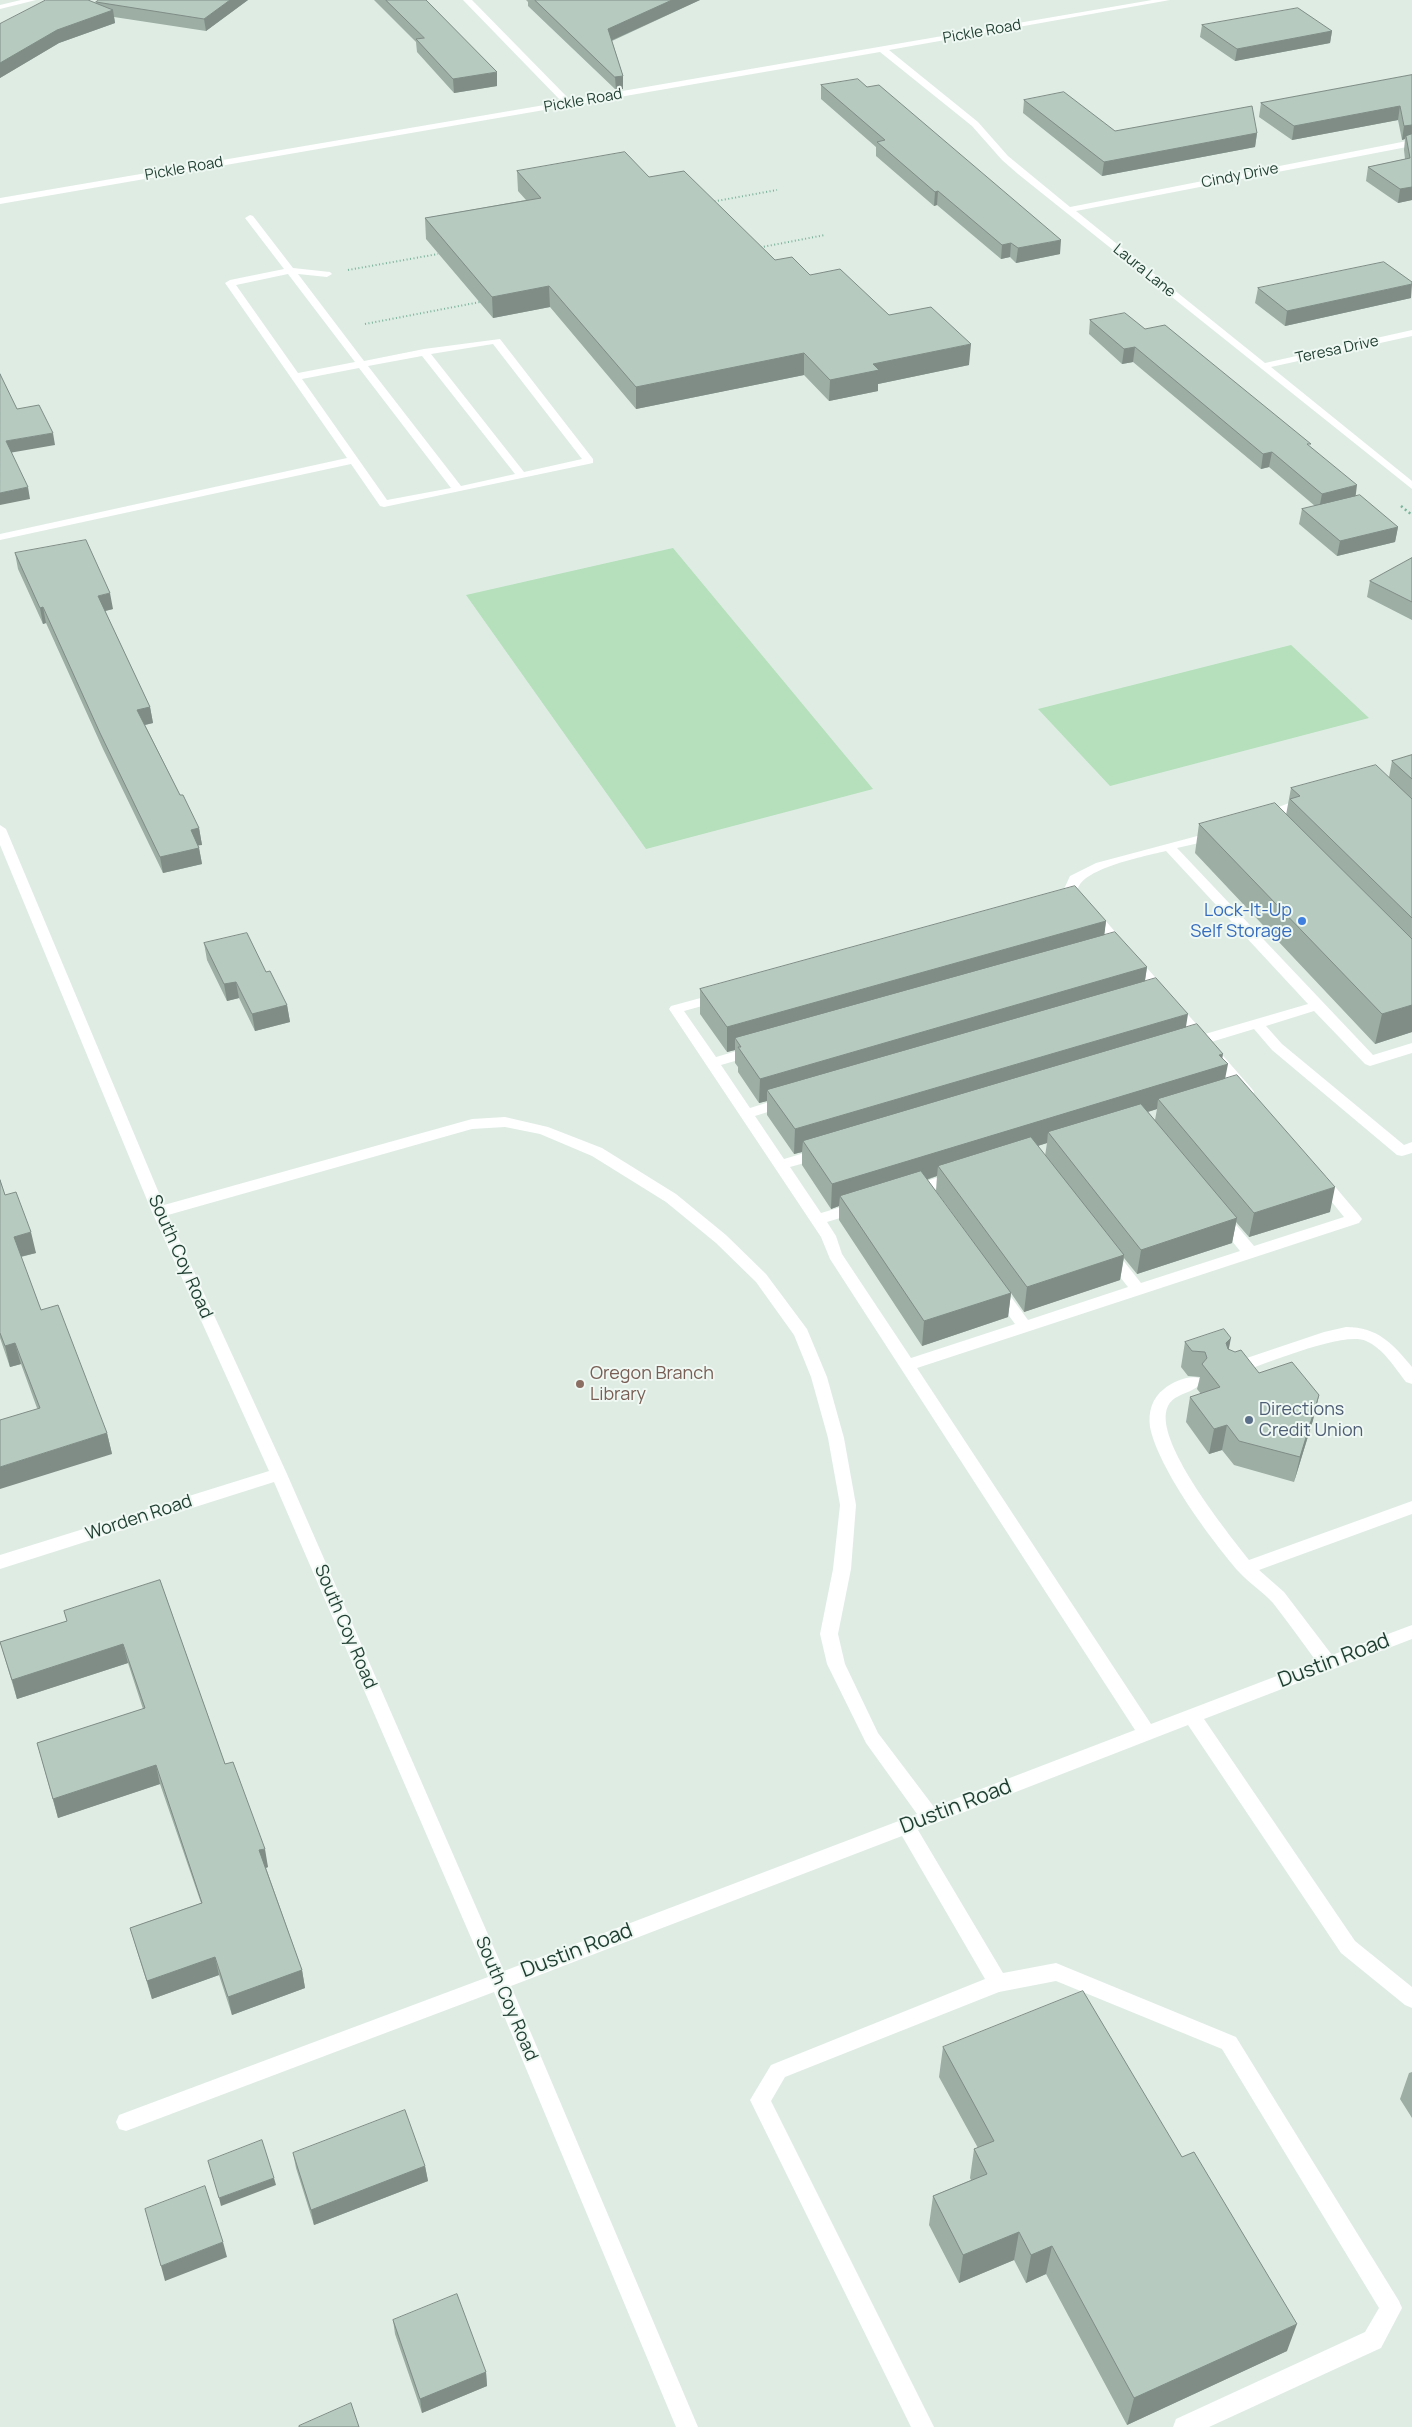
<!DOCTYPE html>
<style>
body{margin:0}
canvas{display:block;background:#deece4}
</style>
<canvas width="1412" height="2427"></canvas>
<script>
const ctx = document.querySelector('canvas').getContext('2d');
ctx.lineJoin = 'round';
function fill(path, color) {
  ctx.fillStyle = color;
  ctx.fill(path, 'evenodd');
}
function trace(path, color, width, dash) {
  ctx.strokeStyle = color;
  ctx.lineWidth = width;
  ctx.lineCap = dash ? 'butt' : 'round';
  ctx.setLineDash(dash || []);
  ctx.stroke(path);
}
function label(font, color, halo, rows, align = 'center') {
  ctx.font = font + ' Manrope,sans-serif';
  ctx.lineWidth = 4;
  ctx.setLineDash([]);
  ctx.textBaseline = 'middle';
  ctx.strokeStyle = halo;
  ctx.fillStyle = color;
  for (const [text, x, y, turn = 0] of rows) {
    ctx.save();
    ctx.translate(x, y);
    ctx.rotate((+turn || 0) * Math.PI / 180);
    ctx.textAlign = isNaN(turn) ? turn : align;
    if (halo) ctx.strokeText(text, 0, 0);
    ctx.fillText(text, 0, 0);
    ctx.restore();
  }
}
const green = new Path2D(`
 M673,548L873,789L646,849L466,595Z
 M1291,645L1369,718L1110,786L1038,709Z`);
const pathFar1 = new Path2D(`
 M711,202L777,190
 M757,248L825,235
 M348,270L438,254
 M365,324L480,302`);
const path = new Path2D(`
 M1401,506L1412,515`);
const minor = new Path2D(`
 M21,0H36L0,9V5Z
 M463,0H472L570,100L1152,0H1170L889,50L978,122L1008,156L1070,207L1412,140V146L1076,211L1265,363L1412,330V336L1271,367L1412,481V489L1018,174L1002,160L972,126L880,52L0,204V198L562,102Z
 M250,215L253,216L293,268L330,272L332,274L327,277L298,274L364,361L424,349L500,339L593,459V463L384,507L380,506L351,464L0,540V534L347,458L225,283L230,280L284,269L245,218ZM288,274L355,362L298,373L236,285ZM493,344L582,459L524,472L431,354ZM422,356L515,474L461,486L368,366ZM359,368L451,488L387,500L302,379Z
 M1307,796L1311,797L1313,800L1311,803L1268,821H1258L1257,818L1258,815Z
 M0,825L6,829L164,1205L472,1119L505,1117L548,1127L602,1148L676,1194L726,1235L766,1274L807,1329L827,1377L844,1438L856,1505L851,1569L838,1634L845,1664L878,1733L934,1807L1135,1730L830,1259L821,1237L669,1009L671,1006L719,993L724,994L726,997L724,1000L684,1011L716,1057L754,1046L759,1048L761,1051L759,1054L721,1065L750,1108L785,1097L790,1099L792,1102L790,1105L755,1116L784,1159L821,1148L826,1149L828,1153L826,1157L790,1167L821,1213L858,1202L863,1203L865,1207L863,1211L827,1222L836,1236L842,1254L911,1358L1015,1324L990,1290L993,1286H1003L1028,1320L1128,1287L1105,1258L1102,1254L1105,1250H1115L1141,1283L1240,1251L1216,1221L1213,1217L1216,1213H1226L1254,1246L1344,1217L1314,1180L1316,1176H1326L1359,1215L1362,1219L1359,1223L917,1368L1151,1724L1316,1661C1302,1642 1288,1622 1273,1603C1263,1592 1249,1583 1239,1572C1211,1540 1158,1468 1150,1427C1148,1412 1152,1398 1164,1389C1172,1382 1188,1375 1199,1378L1201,1382C1195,1394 1175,1392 1168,1406C1151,1439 1229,1534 1249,1560L1412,1501V1514L1259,1570L1284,1592L1332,1655L1412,1625V1639L1204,1719L1355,1941L1412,1987V2008L1405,2005L1341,1953L1188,1725L918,1830L1003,1973L1056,1963L1236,2037L1399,2301L1402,2308L1381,2348L1209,2427H1173L1176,2419L1365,2332L1379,2308L1222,2049L1056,1981L999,1992L785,2077L771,2101L934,2427H911L750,2100L771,2065L985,1979L902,1836L511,1986L698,2427H676L494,1992L126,2131L119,2129L116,2122L119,2115L488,1977L274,1482L0,1569V1555L269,1471L152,1212L0,845ZM505,1127L540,1134L592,1156L666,1202L716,1243L756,1282L794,1335L811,1377L828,1438L840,1505L833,1569L820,1634L827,1664L866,1743L917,1814L504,1971L287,1474L168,1215L472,1129Z
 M1216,831L1222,835L1221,838L1177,848L1373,1055L1412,1043V1053L1370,1066L1365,1064L1314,1011L1266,1026L1282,1044L1404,1145L1412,1142V1153L1402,1156L1397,1155L1272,1050L1254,1029L1211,1042L1252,1089L1254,1092L1252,1095H1242L1199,1046L1190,1045L1188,1042L1192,1038L1086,916L1084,913L1086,910H1096L1205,1034L1308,1004L1166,851C1146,856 1083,868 1078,889L1084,897L1082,900H1072L1064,889L1070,876L1096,863Z
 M956,1172L961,1173L963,1177L961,1181L911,1196L906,1195L904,1191L906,1187Z
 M1346,1327C1378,1327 1393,1344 1412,1367V1384L1406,1382C1395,1368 1383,1348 1366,1341C1343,1330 1259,1367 1232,1375L1226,1373L1224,1369L1226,1365L1324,1332Z`);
const wall = new Path2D(`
 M99,0H248L206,31L114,17L115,23L59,43L0,78V24L96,3Z
 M374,0H426L497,86L454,93L417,52L416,42Z
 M526,0H700L612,41L623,76V89L616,90L528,6V2Z
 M1202,25L1332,31L1330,43L1235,61L1200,37Z
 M1412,75V200L1398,203L1366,181L1368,167L1405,159L1404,150L1405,139L1402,140L1398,120L1292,140L1259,117L1261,103Z
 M821,85L1060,254L1016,263L1010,257L1001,259L937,205L934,206L876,156V147L821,99Z
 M1024,100L1115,131L1257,133L1255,147L1102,176L1023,113Z
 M517,171L649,177L775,260L810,275L889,315L969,365L878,384V391L829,401L804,375L636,409L550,307L493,318L426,239L425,218L526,200L518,191Z
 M1258,288L1411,298L1285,326L1255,303Z
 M1090,320L1145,329L1310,447L1355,496L1398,527L1395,542L1337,556L1299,524L1302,509L1315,506L1269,467L1261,469L1133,362L1122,364L1089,334Z
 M15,553L113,609L105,611L150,707L153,723L145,725L180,795L199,828L202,845H198L199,848L202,864L163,873L103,749L46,623L43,624L18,569Z
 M1412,558V620L1367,597L1370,581Z
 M1412,755V1032L1375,1044L1195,853L1199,824L1286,815L1291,788L1389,777L1392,761Z
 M1106,921L1104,934L1147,967L1145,981L1186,1028L1222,1058L1225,1079L1330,1212L1249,1237L1236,1222L1232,1243L1137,1274L1124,1258L1120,1280L1024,1312L1011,1293L1008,1317L922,1346L839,1220V1206L831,1209L802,1165V1152L794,1154L767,1115V1101L759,1103L738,1072V1067L735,1063V1050L727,1052L700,1014V989ZM1157,1109L1155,1120L1148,1112ZM1047,1143L1045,1156L1038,1146ZM937,1176L936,1191L983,1255L927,1180Z
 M204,943L266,972L287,1005L290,1022L255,1031L239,998L227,1001L207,960Z
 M0,1180L5,1195L36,1253L21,1257L41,1310L107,1433L112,1454L37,1408L21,1364L10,1367L0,1338Z
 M1185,1342L1229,1349L1259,1373L1319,1395L1313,1420L1294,1482L1234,1465L1222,1450L1209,1454L1186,1422L1190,1397L1201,1394L1197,1389L1200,1377L1188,1376L1181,1367Z
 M160,1580L225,1764L268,1867L266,1868L302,1970L305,1988L232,2015L219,1975L152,1999L130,1928L201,1903L160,1784L58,1818L37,1743L143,1709L128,1663L17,1699L0,1642L67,1621L64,1611Z
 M943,2047L1287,2351L1127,2425L1046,2274L1026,2283L1014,2260L959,2283L929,2225L933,2196L971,2180L970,2178L974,2149L978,2148L939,2077Z
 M1412,2072V2118L1400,2099L1409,2073Z
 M293,2153L425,2166L428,2181L314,2225L296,2168Z
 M393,2320L486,2372L487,2386L422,2413L395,2334Z`);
const shadedWall = new Path2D(`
 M230,0H248L206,31L204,19Z
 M672,0H700L608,42V29Z
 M113,10L115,23L59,43L0,78V63L57,30Z
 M1332,31L1330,43L1235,61L1237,49Z
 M497,72V86L454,93L453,79Z
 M623,76V89L616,90L615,77Z
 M1400,106L1398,120L1292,140L1294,126Z
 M1412,125V136H1406L1405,139L1402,140L1404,126Z
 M1257,133L1255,147L1102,176L1104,162Z
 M1412,187V200L1398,203L1400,189Z
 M938,191L937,205L934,206L935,192Z
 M1061,240L1060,254L1016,263L1018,248Z
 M1011,243L1010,257L1001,259L1002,245Z
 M1412,284L1411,298L1285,326L1287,311Z
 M549,286L550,307L493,318L492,297Z
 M971,344L969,365L878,384V391L829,401L830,380L873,364Z
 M1135,347L1133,362L1122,364L1124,349Z
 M804,353V375L636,409V387Z
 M53,433L55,445L9,453L6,441Z
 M1272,452L1269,467L1261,469L1263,454Z
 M1357,485L1355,501L1319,509L1322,494Z
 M28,487L30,499L0,505V493Z
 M1398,527L1395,542L1337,556L1340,541Z
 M110,593L113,609L101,612L98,596Z
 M43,607L46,623L43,624L40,608Z
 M150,707L153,723L140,726L137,710Z
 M199,828L202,845L194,846L191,830Z
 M199,848L202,864L163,873L160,857Z
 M1106,921L1103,946L735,1038V1050L727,1052V1027Z
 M1147,967L1143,992L767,1090V1101L759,1103L760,1079Z
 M236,982L239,998L227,1001L224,984Z
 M287,1005L290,1022L255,1031L252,1014Z
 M1412,1005V1032L1375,1044L1382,1014Z
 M1188,1014L1184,1039L803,1141L802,1152L794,1154L795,1129Z
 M1223,1054L1221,1066L1228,1064L1223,1089L1158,1099L1157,1109L1054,1140L1048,1132L1047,1143L944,1174L938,1166L937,1176L846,1204L840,1196L839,1206L831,1209L832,1184Z
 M1335,1187L1330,1212L1249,1237L1254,1213Z
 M1237,1218L1232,1243L1137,1274L1141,1250Z
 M31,1232L36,1253L19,1257L14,1237Z
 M1124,1255L1120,1280L1024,1312L1027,1287Z
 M1011,1293L1008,1317L922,1346L924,1321Z
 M1231,1338L1226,1363V1343Z
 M15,1343L21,1364L10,1367L5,1346Z
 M1319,1395L1313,1420L1294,1482L1300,1457Z
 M1227,1425L1222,1450L1209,1454L1214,1429Z
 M107,1433L112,1454L0,1489V1467Z
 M123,1644L128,1663L17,1699L12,1680Z
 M156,1765L160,1784L58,1818L53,1799Z
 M265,1849L268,1867L263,1869L259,1850Z
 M215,1957L219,1975L152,1999L147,1981Z
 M302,1970L305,1988L232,2015L228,1997Z
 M425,2166L428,2181L314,2225L311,2210Z
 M274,2178L276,2185L221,2206L219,2198Z
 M1019,2232L1014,2260L959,2283L963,2255Z
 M223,2242L227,2257L165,2281L161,2266Z
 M1052,2246L1046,2274L1026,2283L1031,2255Z
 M1297,2324L1287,2351L1127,2425L1134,2398Z
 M486,2372L487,2386L422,2413L420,2399Z`);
const building = new Path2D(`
 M46,0H88L113,10L57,30L0,63V24Z
 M99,0H230L204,19L96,2Z
 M386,0H426L497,72L453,79L416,39L424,38Z
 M535,0H672L608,29L623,76L615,77Z
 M1298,8L1332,31L1237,49L1202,25Z
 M1412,75V125L1404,126L1400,106L1294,126L1261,103Z
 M858,79L867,87L879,85L1061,240L1018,248L1011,243L1002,245L938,191L935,192L877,142L885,140L821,85Z
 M1064,92L1115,131L1252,106L1257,133L1104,162L1024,100Z
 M1412,134V187L1400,189L1368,167L1410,158L1406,136Z
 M625,152L649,177L684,171L775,260L792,257L810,275L840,269L889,315L931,307L971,344L873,364L879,370L830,380L804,353L636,387L549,286L492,297L425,218L541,198L517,171Z
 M1384,262L1412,282V284L1287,311L1258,288Z
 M1125,313L1145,329L1165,325L1311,444H1307L1357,485L1322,494L1272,452L1263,454L1135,347L1124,349L1090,320Z
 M0,374L17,409L39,405L53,433L6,441L28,487L0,493Z
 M1360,495L1398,527L1340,541L1302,509Z
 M86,540L110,593L98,596L150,707L137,710L180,795H183L199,828L191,830L199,848L160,857L100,733L43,607L40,608L15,553Z
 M1412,558V602L1370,581Z
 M1412,755V779L1392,761Z
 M1376,765L1412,799V918L1290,799L1300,796L1291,788Z
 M1275,803L1412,939V1005L1382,1014L1199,824Z
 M1075,886L1106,921L727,1027L700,989Z
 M1115,932L1147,967L760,1079L738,1047H741L735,1038Z
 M247,933L266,972L270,971L287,1005L252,1014L236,982L224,984L204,943Z
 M1156,978L1188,1014L795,1129L767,1090Z
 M1197,1024L1223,1054L1219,1055L1228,1064L832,1184L803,1141Z
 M1237,1075L1335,1187L1254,1213L1158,1099Z
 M1141,1104L1237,1218L1141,1250L1048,1132Z
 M1031,1137L1124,1255L1027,1287L938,1166Z
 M921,1171L1011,1293L924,1321L840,1196Z
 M0,1180L5,1195L16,1192L31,1232L14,1237L41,1310L58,1305L107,1433L0,1467V1420L40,1408L15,1343L5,1346L0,1333Z
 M1224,1329L1231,1338L1226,1343L1228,1349L1235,1352L1241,1350L1259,1373L1292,1362L1319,1395L1300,1457L1239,1441L1227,1425L1214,1429L1190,1397L1220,1387L1202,1364L1207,1358L1205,1352L1192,1351L1185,1342Z
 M160,1580L225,1764L233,1762L265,1849L259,1850L302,1970L228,1997L215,1957L147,1981L130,1928L202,1903L156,1765L53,1799L37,1743L145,1708L123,1644L12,1680L0,1642L67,1621L64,1611Z
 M1083,1991L1182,2157L1194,2152L1297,2324L1134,2398L1052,2246L1031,2255L1019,2232L963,2255L933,2196L987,2174L974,2149L994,2141L943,2047Z
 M405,2110L425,2166L311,2210L293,2153Z
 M262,2140L274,2178L219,2198L208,2161Z
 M205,2186L223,2242L161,2266L145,2209Z
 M457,2294L486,2372L420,2399L393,2320Z
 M351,2403L359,2427H299V2426Z`);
const markers = [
 [1302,921,5,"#3f7fe0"],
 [580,1384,5,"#8d6e63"],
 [1249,1420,5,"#5c6f8a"]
];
const farStreetnames = [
 ["Pickle Road",982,32,-10],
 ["Pickle Road",583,101,-10],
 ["Pickle Road",184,169,-10],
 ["Cindy Drive",1240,176,-11],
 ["Laura Lane",1144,271,39],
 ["Teresa Drive",1337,350,-12]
];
const shopNames = [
 ["Lock-It-Up",1292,911],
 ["Self Storage",1292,932]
];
const streetNames = [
 ["South Coy Road",180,1257,66],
 ["Worden Road",139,1518,-18],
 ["South Coy Road",345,1627,67],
 ["South Coy Road",506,1999,67]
];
const educationNames = [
 ["Oregon Branch",590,1374],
 ["Library",590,1395]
];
const serviceNames = [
 ["Directions",1259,1410],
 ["Credit Union",1259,1431]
];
const nearStreetnames = [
 ["Dustin Road",1334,1661,-21],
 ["Dustin Road",956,1807,-21],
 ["Dustin Road",577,1951,-21]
];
fill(green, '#b5e0bb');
trace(pathFar1, '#7bb39b', 2, [1, 2.5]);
trace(path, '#7bb39b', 2.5, [2, 3]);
fill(minor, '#fff');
fill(wall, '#9daea5');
fill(shadedWall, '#7f8d86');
fill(building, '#b6cac0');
trace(building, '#7f8d86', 1);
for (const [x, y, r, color] of markers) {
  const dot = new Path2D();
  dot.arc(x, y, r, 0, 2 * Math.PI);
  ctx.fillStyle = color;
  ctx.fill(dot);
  trace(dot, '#eff8f3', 2);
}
label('15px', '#1e3d31', '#eff8f3', farStreetnames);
label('18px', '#366cbe', '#eff8f3', shopNames, 'right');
label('18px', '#1e3d31', '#eff8f3', streetNames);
label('18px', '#785e54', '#eff8f3', educationNames, 'left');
label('18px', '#4e5e75', '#eff8f3', serviceNames, 'left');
label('21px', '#1e3d31', '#eff8f3', nearStreetnames);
</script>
